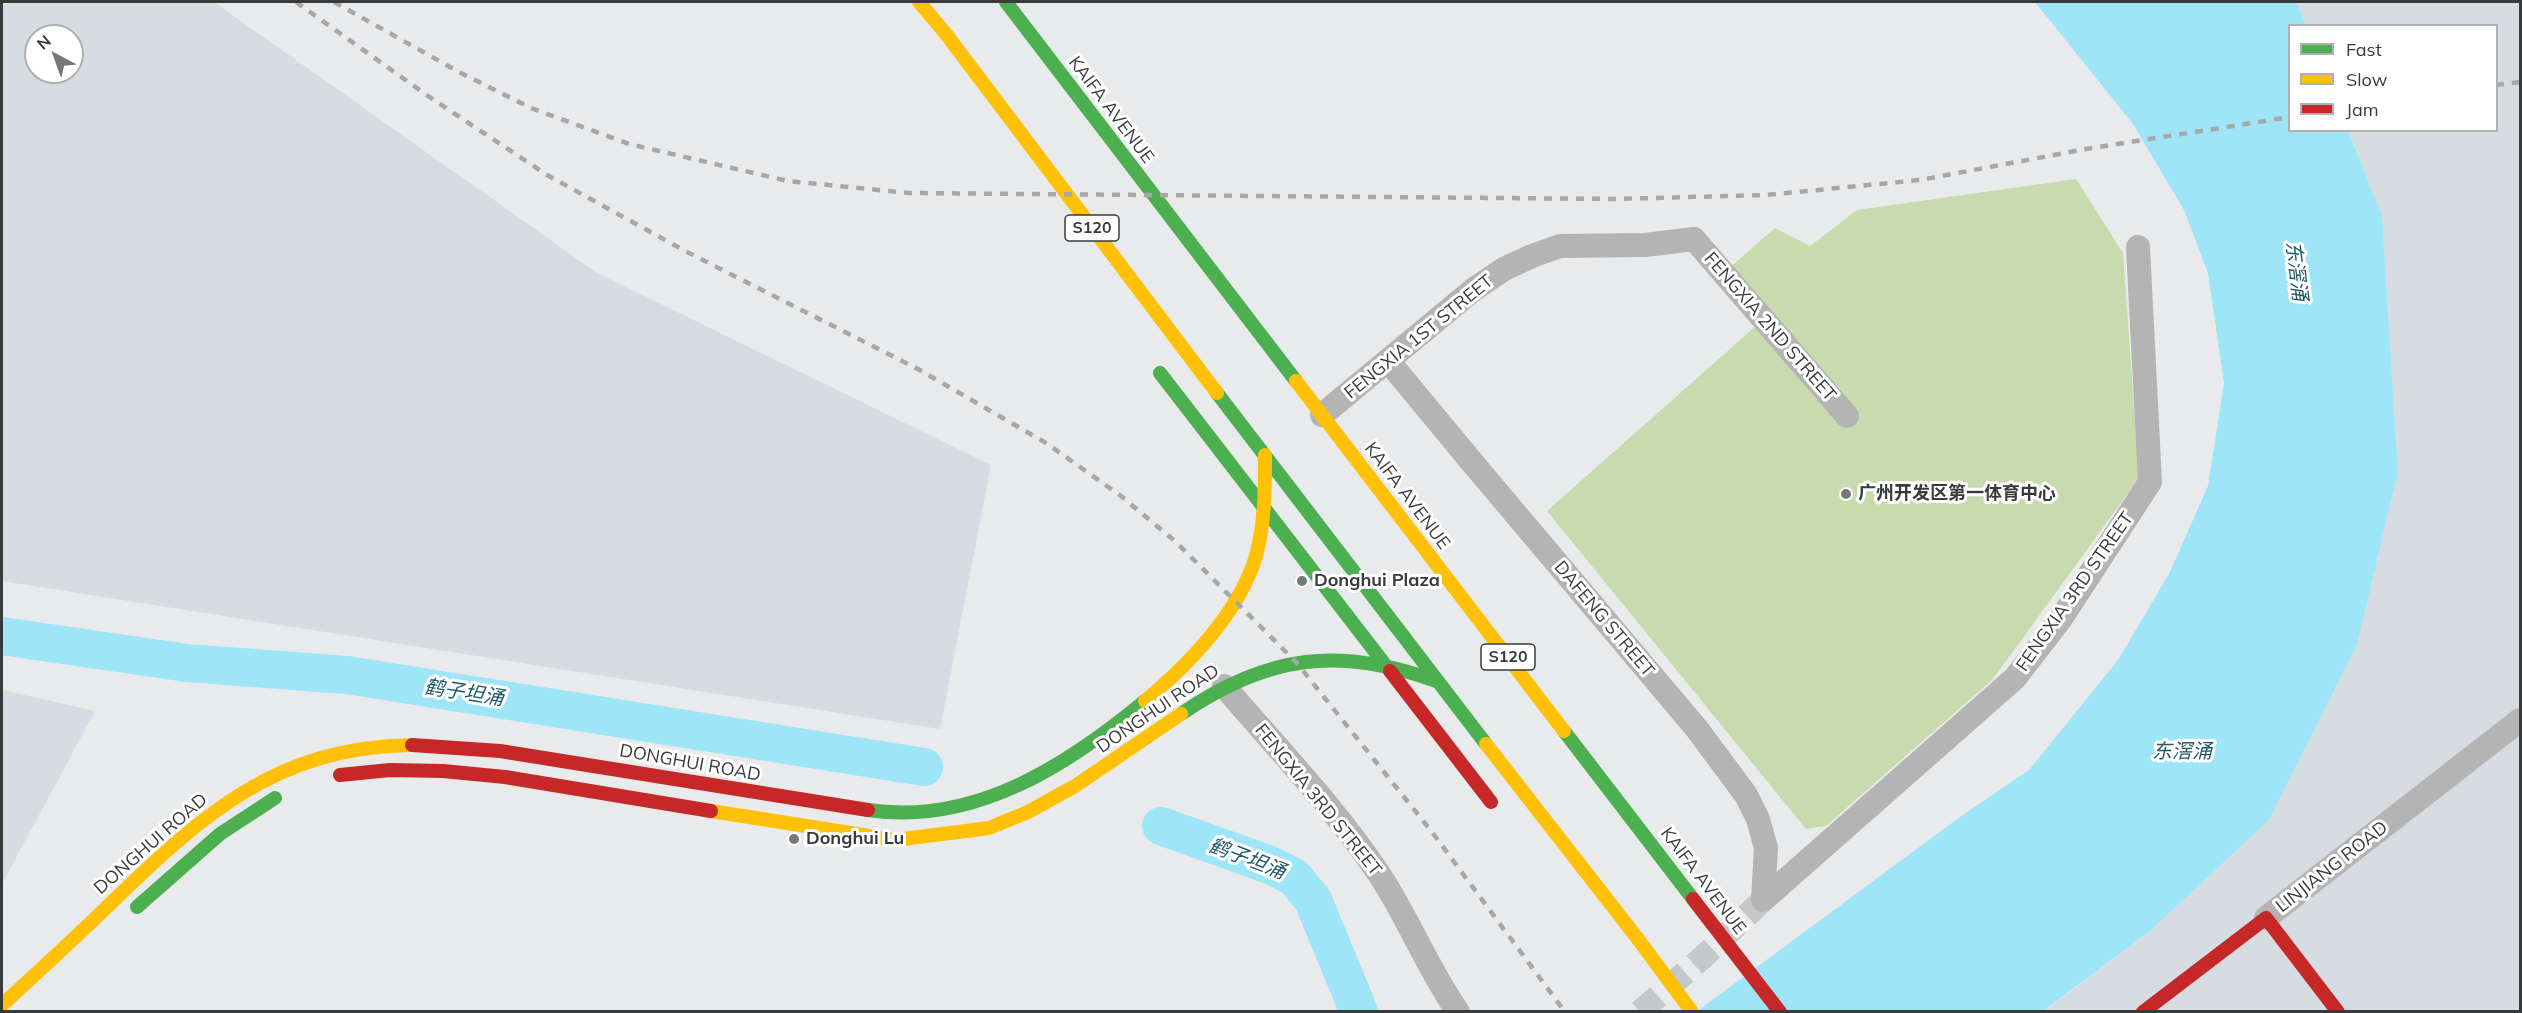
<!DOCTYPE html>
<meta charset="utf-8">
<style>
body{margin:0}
#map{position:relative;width:2522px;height:1013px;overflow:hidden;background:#e8eaec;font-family:Mulish,sans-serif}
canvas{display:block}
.frame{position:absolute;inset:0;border:3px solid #383a3c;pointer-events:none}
.legend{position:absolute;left:2288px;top:24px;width:210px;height:108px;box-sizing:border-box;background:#fff;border:2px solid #afb0b1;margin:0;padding:8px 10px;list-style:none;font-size:18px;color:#383a3c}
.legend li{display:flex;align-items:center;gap:12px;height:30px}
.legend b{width:30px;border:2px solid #afb0b1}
.north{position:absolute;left:24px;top:24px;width:60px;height:60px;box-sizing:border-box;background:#fff;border:2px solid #afb0b1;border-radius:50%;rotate:319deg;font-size:16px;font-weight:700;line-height:24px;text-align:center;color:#383a3c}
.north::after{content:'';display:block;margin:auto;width:21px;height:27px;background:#76787a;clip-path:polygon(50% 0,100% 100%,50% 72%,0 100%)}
</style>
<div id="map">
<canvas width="2522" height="1013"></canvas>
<div class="frame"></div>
<ul class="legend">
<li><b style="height:8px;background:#4caf50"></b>Fast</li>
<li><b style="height:8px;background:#ffc107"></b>Slow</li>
<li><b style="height:8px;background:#c62828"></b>Jam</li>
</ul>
<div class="north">N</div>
</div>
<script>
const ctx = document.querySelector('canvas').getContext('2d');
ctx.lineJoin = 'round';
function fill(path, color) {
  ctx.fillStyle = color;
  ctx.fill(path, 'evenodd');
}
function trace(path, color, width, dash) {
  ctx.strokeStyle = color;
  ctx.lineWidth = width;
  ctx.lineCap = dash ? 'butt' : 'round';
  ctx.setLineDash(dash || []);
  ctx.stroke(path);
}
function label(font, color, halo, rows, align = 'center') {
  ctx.font = font + ' Mulish,"Noto Sans SC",sans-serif';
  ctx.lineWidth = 6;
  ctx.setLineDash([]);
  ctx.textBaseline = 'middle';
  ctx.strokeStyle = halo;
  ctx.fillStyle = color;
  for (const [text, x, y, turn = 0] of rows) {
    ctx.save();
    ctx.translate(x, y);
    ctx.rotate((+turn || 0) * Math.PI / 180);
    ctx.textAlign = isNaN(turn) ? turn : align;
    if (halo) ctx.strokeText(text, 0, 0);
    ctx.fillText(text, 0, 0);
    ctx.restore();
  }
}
const built = new Path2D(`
 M2,2H214L597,273L991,465L940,729L2,581ZM36,36H72V72H36Z
 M2296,2H2520V1011L2043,1012L2150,931L2269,820L2357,645L2398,472L2382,215L2348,131L2496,130V26L2306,25Z
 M2,690L95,711L2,884Z`);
const green = new Path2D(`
 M2076,179L2123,253L2139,478L1993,679L1826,826L1806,829L1547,511L1757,325L1718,278L1775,228L1810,246L1857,210Z`);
const water = new Path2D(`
 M2035,2H2296L2306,25L2290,26V130L2348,131L2382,215L2398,472L2357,645L2269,820L2150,931L2043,1011L1696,1012L1960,817L2029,770L2118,660L2169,574L2208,486L2224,383L2208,273L2184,210L2133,124Z`);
const river = new Path2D(`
 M2,636L187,663L347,675L924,767
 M1161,826L1270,865L1294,877L1313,900L1359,1012`);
const streetTunnel = new Path2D(`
 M1640,1012L1701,959L1763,900`);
const street = new Path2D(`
 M1389,362L1471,461L1697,729L1746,795L1758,819L1766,848L1763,900
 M1322,415L1473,290L1504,269L1532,256L1560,246L1645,245L1694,239L1847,416
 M1224,686C1277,748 1336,809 1381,877C1409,920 1428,969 1458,1012
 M1763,900L2015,678L2060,620L2150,482L2138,247
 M2266,918L2520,720`);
const fast = new Path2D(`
 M1006,2L1296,381
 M1160,373L1390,671
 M1217,393L1486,744
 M1181,714C1267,655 1338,646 1436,681
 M1564,731L1693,899
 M868,810C974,826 1068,765 1145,701
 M137,907L220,834L275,798`);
const slow = new Path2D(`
 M919,2L946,34L1217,393
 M1296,381L1564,731
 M1145,701C1189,664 1239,613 1256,556C1265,523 1265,489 1265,455
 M1486,744L1638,939
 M711,811L895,840L989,828L1028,812L1075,786L1181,714
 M2,1005C38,972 74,939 109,905C201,816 275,747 412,745`);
const jam = new Path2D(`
 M1390,671L1491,802
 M412,745L500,751L868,810
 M340,775L390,770L443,771L505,777L711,811
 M2143,1012L2266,918L2338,1012`);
const rail = new Path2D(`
 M296,2L428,96L547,175L687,252L918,369L1046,443L1121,496L1176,542L1296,662L1432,832L1565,1012
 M334,2L459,72L531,108L629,144L788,181L909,193L1616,199L1766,195L1920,180L2086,149L2290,117
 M2496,85L2520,82`);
const slowBridge = new Path2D(`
 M1638,939L1692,1012`);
const jamBridge = new Path2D(`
 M1693,899L1780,1012`);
const markers = [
 [1846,494,6,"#76787a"],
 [1302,581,6,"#76787a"],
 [794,839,6,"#76787a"]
];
const shields = [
 [1092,228,54],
 [1508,657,54]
];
const shieldNames = [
 ["S120",1092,228],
 ["S120",1508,657]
];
const streetNames = [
 ["KAIFA AVENUE",1111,110,53],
 ["FENGXIA 2ND STREET",1770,327,49],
 ["FENGXIA 1ST STREET",1419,337,-39],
 ["KAIFA AVENUE",1407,496,53],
 ["FENGXIA 3RD STREET",2075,592,-55],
 ["DAFENG STREET",1604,619,50],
 ["DONGHUI ROAD",1158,709,-34],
 ["DONGHUI ROAD",690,763,10],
 ["FENGXIA 3RD STREET",1318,800,51],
 ["DONGHUI ROAD",151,844,-41],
 ["LINJIANG ROAD",2332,867,-38],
 ["KAIFA AVENUE",1703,881,53]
];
const poiNames = [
 ["广州开发区第一体育中心",1858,494],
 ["Donghui Plaza",1314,581],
 ["Donghui Lu",806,839]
];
const waterNames = [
 ["东滘涌",2296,271,83],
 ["鹤子坦涌",464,693,9],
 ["东滘涌",2182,752],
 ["鹤子坦涌",1247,859,21]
];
fill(built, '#d6dce2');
fill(green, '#c8dbae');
fill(water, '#9de5f7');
trace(river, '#9de5f7', 38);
trace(streetTunnel, '#c5c7c9', 24, [24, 12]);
trace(street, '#b4b4b4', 24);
trace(fast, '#4caf50', 14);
trace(slow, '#ffc107', 14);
trace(jam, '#c62828', 14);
trace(rail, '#a7a7a8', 4.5, [8, 8]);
trace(slowBridge, '#ffc107', 14);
trace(jamBridge, '#c62828', 14);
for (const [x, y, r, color] of markers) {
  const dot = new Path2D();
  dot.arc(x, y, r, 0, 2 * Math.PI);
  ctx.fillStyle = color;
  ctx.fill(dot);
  trace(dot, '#fff', 2);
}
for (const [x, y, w] of shields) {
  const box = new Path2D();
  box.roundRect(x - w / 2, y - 13, w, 26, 4.5);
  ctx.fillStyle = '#fff';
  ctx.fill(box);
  trace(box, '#383a3c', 1.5);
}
label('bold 16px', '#383a3c', null, shieldNames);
label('18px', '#383a3c', '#fff', streetNames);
label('bold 18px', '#383a3c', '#fff', poiNames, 'left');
label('italic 20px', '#1f5967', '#fff', waterNames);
</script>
